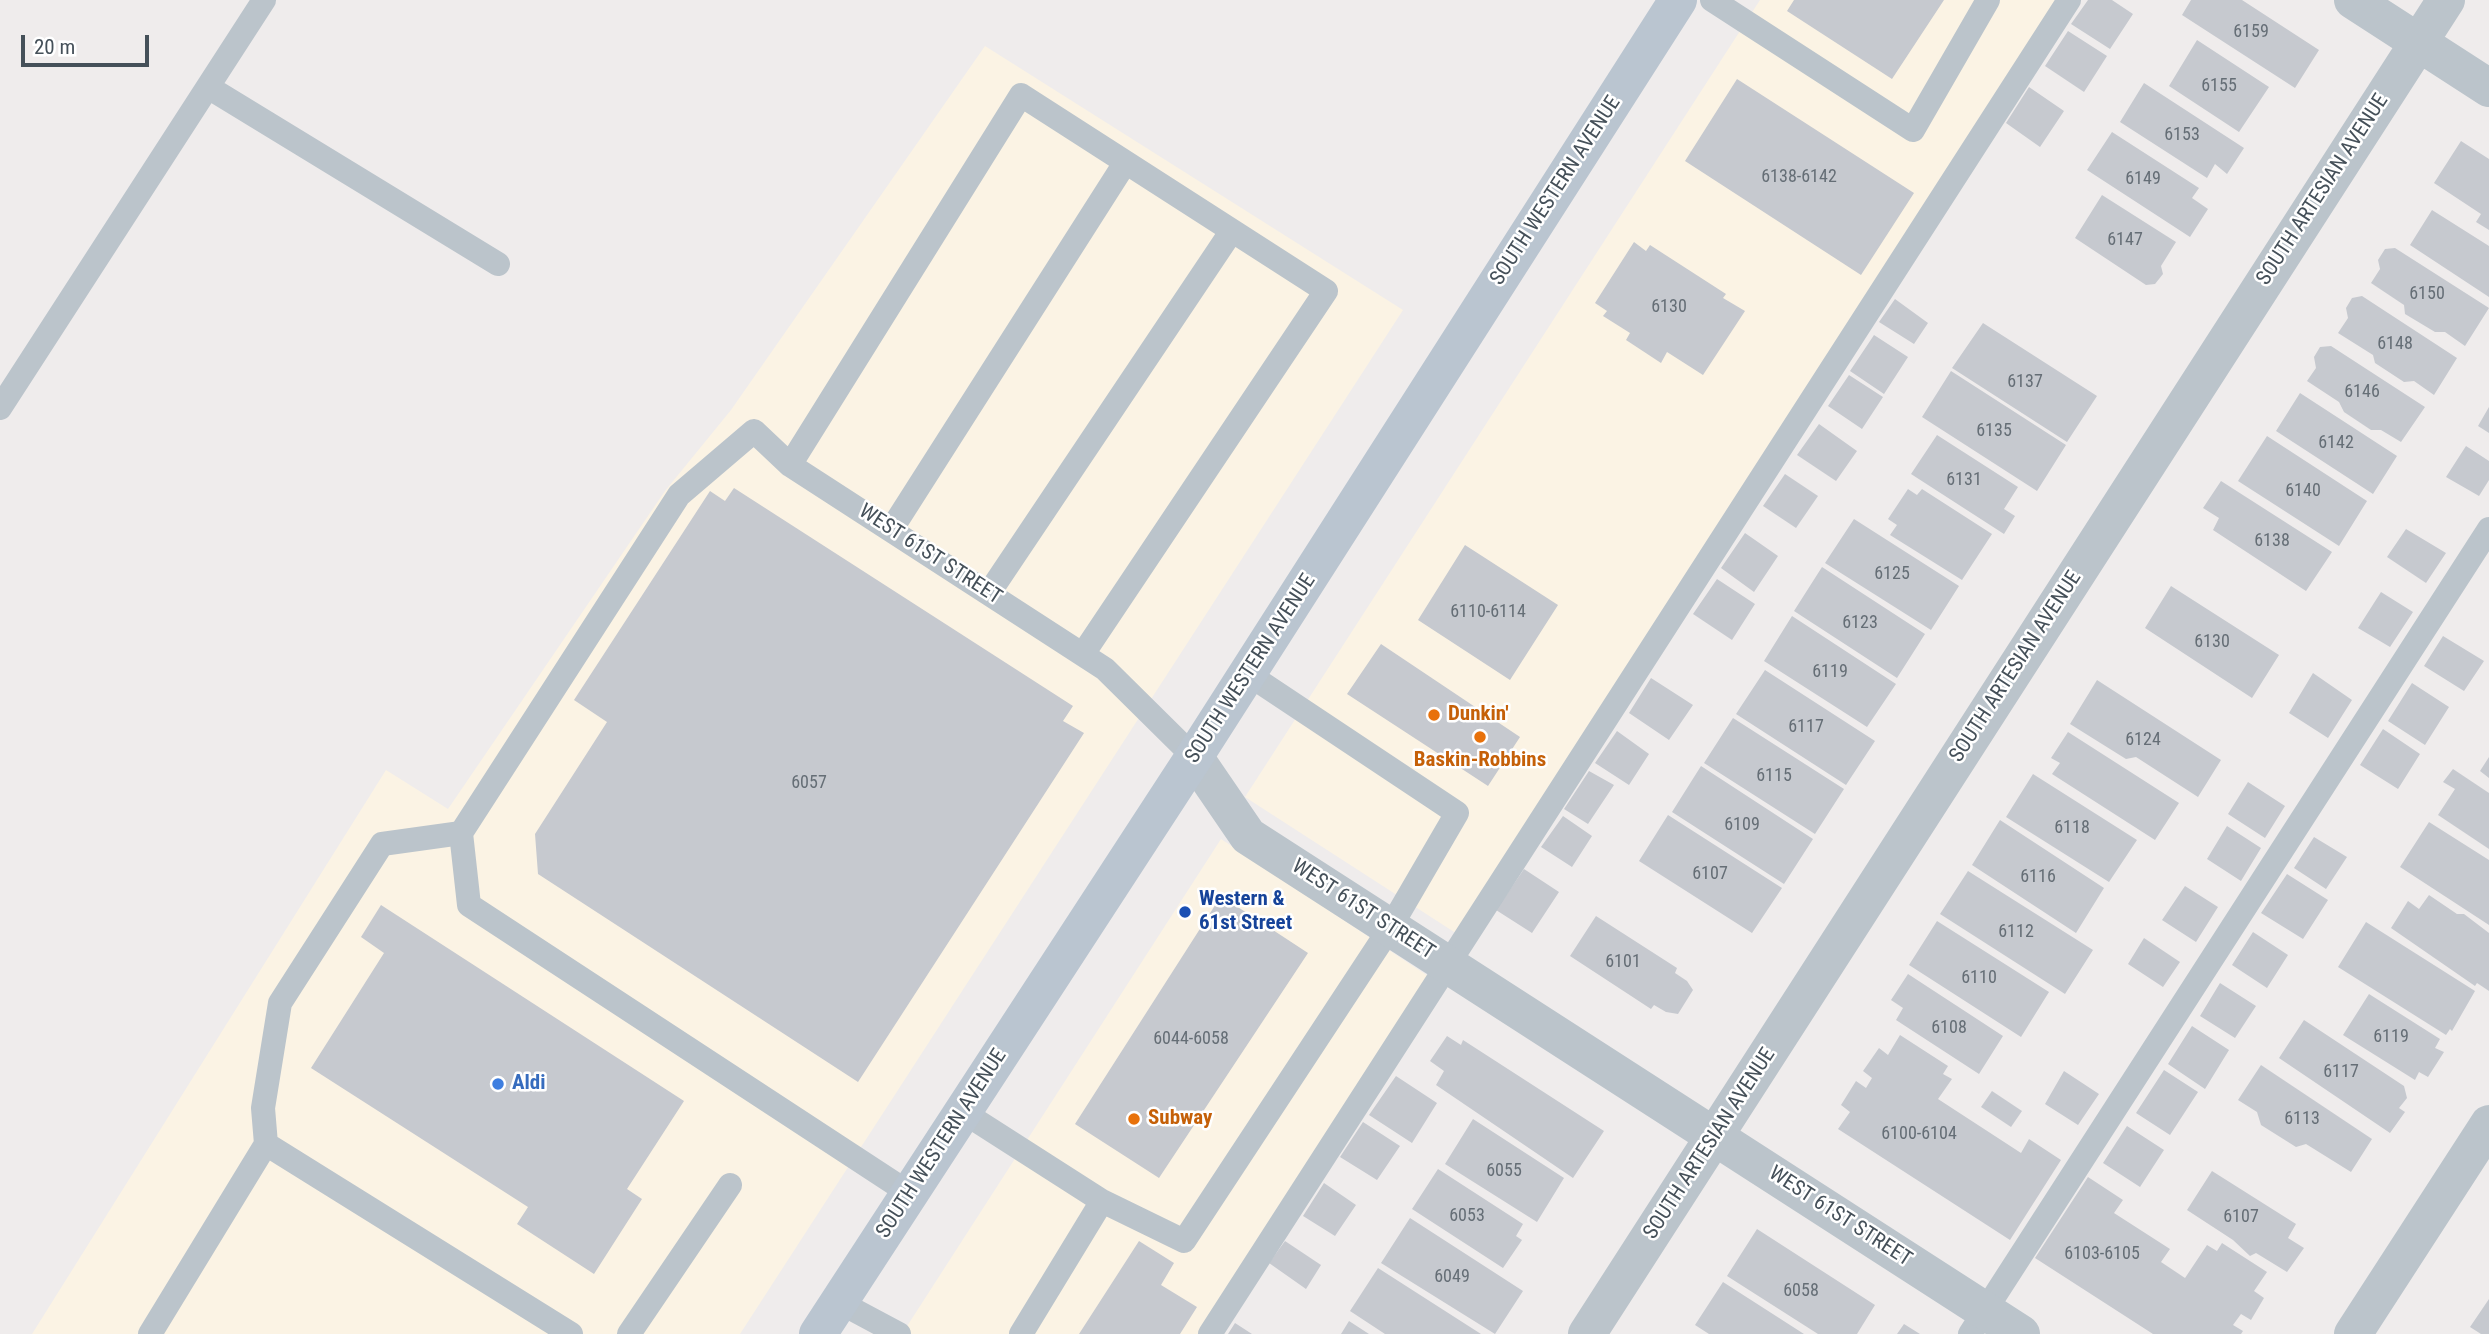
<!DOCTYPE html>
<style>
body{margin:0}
#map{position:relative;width:2489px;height:1334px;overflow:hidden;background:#efecec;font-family:"Roboto Condensed",sans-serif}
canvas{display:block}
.scale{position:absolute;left:21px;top:35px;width:128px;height:32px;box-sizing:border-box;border:4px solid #455059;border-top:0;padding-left:9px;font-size:21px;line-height:24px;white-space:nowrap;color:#455059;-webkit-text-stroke:5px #fff;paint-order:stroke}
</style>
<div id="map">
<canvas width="2489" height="1334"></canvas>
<div class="scale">20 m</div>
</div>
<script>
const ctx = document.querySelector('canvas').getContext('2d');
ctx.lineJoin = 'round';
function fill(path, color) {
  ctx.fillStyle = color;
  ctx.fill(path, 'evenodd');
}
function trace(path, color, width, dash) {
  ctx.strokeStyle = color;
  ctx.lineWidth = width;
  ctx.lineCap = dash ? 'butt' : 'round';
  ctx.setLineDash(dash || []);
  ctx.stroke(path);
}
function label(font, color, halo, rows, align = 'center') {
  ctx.font = font + ' "Roboto Condensed",sans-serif';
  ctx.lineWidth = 5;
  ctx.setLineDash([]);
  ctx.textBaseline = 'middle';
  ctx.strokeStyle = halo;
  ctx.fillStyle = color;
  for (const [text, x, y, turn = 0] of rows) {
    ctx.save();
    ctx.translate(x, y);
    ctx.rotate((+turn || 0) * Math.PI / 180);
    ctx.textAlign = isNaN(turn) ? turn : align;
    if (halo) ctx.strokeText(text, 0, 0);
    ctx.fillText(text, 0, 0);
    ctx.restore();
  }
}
const commercial = new Path2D(`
 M1760,0H2069L1465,939L1245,797Z
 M985,46L1403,310L740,1334H32L386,770L448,809L665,491L731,410Z
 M1221,839L1437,982L1210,1334H902Z`);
const building = new Path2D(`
 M1794,0H1944L1892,79L1787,11Z
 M2088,0H2112L2133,14L2110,49L2071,24Z
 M2191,0H2242L2319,50L2295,88L2182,15Z
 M2068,31L2107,56L2084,92L2045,66Z
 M2197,40L2269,87L2239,132L2169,86Z
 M1737,79L1914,193L1861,275L1685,161Z
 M2144,83L2244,148L2227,174L2215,164L2207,178L2120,122Z
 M2029,87L2064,111L2040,147L2006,123Z
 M2112,132L2199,188L2192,198L2208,209L2190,237L2087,170Z
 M2461,141L2489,159V230L2476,222L2481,214L2434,183Z
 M2102,195L2176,242L2161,266L2163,274L2155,284L2146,285L2075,238Z
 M2432,210L2489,246V297L2410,245Z
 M1634,242L1646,251L1650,245L1726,294L1723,298L1745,311L1703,375L1667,352L1661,363L1626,340L1630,333L1603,316L1607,311L1595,303Z
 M2395,248L2489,308L2465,346L2445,332H2435L2405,314L2404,305L2371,283L2380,269L2378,260L2385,249Z
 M2362,296L2457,358L2434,395L2414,381L2404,382L2375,363L2373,355L2338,333L2348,318L2346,308L2352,298Z
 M1895,299L1928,323L1914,344L1879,322Z
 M1983,323L2097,396L2067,442L1952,368Z
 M1874,335L1908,357L1884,394L1850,371Z
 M2331,346L2425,407L2401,442L2381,430H2371L2344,412L2339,402L2307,381L2316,368L2314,357L2320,347Z
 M1951,371L2066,445L2037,491L1922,417Z
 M1849,375L1883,397L1862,429L1828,406Z
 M2300,393L2397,456L2373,494L2276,431Z
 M2489,407V433L2478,426Z
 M1819,424L1857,451L1836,481L1797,455Z
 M1937,435L2018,487L2004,509L2015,516L2004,534L1911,474Z
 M2267,436L2367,501L2339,546L2238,481Z
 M2466,446L2489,461V480L2479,496L2446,477Z
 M1785,474L1818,496L1796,528L1763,506Z
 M2221,481L2332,552L2306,591L2213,530L2219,518L2203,508Z
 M734,488L1073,706L1063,721L1084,733L858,1082L538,874L535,834L607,722L574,700L710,491L725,501Z
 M1908,489L1917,495L1922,489L1992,534L1962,580L1890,535L1897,525L1888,519Z
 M1854,519L1959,586L1931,630L1825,563Z
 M2406,529L2446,553L2426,583L2387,557Z
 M1745,533L1778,556L1754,592L1721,568Z
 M1465,545L1558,605L1510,680L1418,620Z
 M1822,567L1925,634L1897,678L1794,611Z
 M1717,579L1755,604L1732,640L1693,614Z
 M2171,586L2279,655L2252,698L2145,628Z
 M2381,592L2413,612L2390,647L2358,628Z
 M1792,616L1896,684L1867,727L1764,661Z
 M2443,636L2484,661L2464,691L2424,666Z
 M1381,644L1520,737L1488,786L1347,694Z
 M1765,670L1875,741L1846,785L1736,714Z
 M2313,673L2352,700L2328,738L2289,713Z
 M1651,678L1693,705L1669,740L1629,713Z
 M2097,680L2221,760L2198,797L2136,757L2126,759L2070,724Z
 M2412,683L2449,707L2425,745L2388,721Z
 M1733,718L1844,789L1815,834L1704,763Z
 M2383,729L2420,754L2398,789L2360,765Z
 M1617,731L1649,754L1629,785L1595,763Z
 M2068,732L2179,803L2155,840L2052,774L2060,763L2051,758Z
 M2489,757V778L2480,771Z
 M1701,766L1813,839L1784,884L1672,812Z
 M2453,769L2489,793V849L2438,815L2455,789L2443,782Z
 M1589,771L1614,785L1588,824L1564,809Z
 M2033,774L2137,840L2109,882L2006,817Z
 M2248,782L2285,806L2265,838L2228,814Z
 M1668,815L1782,888L1752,933L1639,861Z
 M1563,816L1592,836L1572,867L1541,847Z
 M2000,820L2104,888L2076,933L1972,865Z
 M2429,822L2489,860V925L2400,867Z
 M2227,826L2261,848L2241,881L2207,859Z
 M2314,837L2347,857L2326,889L2294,868Z
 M1524,869L1559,892L1532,933L1496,910Z
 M1968,871L2093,950L2065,994L1940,914Z
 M2287,874L2328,900L2303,939L2261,913Z
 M2185,886L2218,907L2196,942L2162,920Z
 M2429,895L2457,914H2464L2489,933V991L2477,983L2475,986L2391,928L2408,901L2419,909Z
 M1221,896L1308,953L1159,1178L1075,1124Z
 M381,905L684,1101L627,1189L642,1199L594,1274L517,1224L528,1207L311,1068L384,953L361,937Z
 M1596,916L1677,968L1675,973L1687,981L1693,990L1678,1014L1666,1012L1654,1005L1651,1009L1570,956Z
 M1937,921L2049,992L2021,1037L1909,965Z
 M2366,922L2475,991L2452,1031L2450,1029L2446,1035L2338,967Z
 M2253,932L2288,955L2267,988L2232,965Z
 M2144,938L2180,962L2163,987L2128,964Z
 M1908,974L2003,1036L1979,1074L1896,1020L1903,1008L1891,1000Z
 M2220,983L2256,1006L2235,1038L2200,1016Z
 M2369,994L2440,1039L2435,1048L2444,1052L2428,1077L2419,1072L2415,1080L2343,1035Z
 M2304,1020L2404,1086L2407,1098L2399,1108L2405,1112L2390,1133L2279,1058Z
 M2192,1026L2229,1050L2205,1089L2168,1064Z
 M1900,1035L1948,1066L1943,1074L1952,1079L1938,1099L2021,1153L2029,1139L2061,1160L2010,1240L1838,1129L1850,1112L1841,1105L1856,1081L1866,1088L1872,1078L1863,1071L1879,1048L1888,1055Z
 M1447,1036L1461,1045L1463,1040L1604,1131L1573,1178L1436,1085L1444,1071L1430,1061Z
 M2261,1065L2372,1139L2351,1172L2306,1144L2296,1147L2261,1125L2257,1112L2238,1100Z
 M2164,1070L2198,1092L2170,1135L2136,1113Z
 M2064,1071L2099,1094L2078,1125L2045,1104Z
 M1396,1076L1437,1103L1412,1143L1369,1115Z
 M1992,1091L2022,1111L2011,1127L1981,1107Z
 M1473,1119L1564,1178L1537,1222L1445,1164Z
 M1363,1122L1400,1146L1377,1180L1340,1157Z
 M2127,1126L2164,1150L2140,1187L2103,1163Z
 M1438,1169L1523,1224L1516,1236L1522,1240L1503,1268L1412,1209Z
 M2212,1171L2296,1224L2288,1238L2304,1248L2287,1272L2256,1253L2250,1256L2233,1240L2187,1210Z
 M2088,1177L2123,1200L2114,1213L2170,1249L2161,1262L2185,1278L2207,1245L2217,1251L2222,1243L2267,1272L2254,1291L2264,1298L2251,1320L2241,1314L2233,1325L2243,1331L2241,1334H2153L2035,1258Z
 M1324,1183L1356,1205L1335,1236L1303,1216Z
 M1410,1218L1523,1291L1495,1334L1381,1263Z
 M1757,1229L1875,1305L1857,1334H1818L1727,1276Z
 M1139,1241L1174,1263L1161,1285L1197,1307L1180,1334H1079Z
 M1285,1241L1321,1265L1306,1289L1269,1263Z
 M1378,1268L1481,1334H1385L1350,1311Z
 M1723,1282L1804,1334H1709L1695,1325Z
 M2489,1299V1334H2481L2470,1327Z
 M1349,1321L1369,1334H1341Z
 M1235,1323L1252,1334H1228Z
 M1904,1324L1920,1334H1897Z`);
const lane = new Path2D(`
 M1712,0L1913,130L1988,0
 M208,87L498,264
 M0,408L264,0
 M790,465L1021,95L1326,291L1083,654
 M891,530L1125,163
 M989,593L1231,232
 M963,1112L1102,1201L1021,1334
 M266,1144L571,1334
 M909,1193L469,905L461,833L679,495L754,431L790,465L1105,669L1194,757
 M1102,1201L1184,1241L1390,928L1457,813L1248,674
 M839,1302L899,1334
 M150,1334L266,1144L263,1108L280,1003L382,844L461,833
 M629,1334L730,1185
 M1210,1334L2069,0
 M1970,1334L2489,529`);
const street = new Path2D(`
 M2353,0L2489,88
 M1194,757L1248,836L2021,1334
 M1587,1334L2446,0
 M2353,1334L2489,1124`);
const secondary = new Path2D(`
 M818,1334L1194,757L1678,0`);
const markers = [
 [1434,715,7,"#e8710a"],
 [1480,737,7,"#e8710a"],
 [1185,912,7,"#1a4fb4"],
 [498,1084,7,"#3f7fe0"],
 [1134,1119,7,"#e8710a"]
];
const numberNames = [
 ["6159",2251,32],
 ["6155",2219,86],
 ["6153",2182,135],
 ["6138-6142",1799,177],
 ["6149",2143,179],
 ["6147",2125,240],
 ["6150",2427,294],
 ["6130",1669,307],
 ["6148",2395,344],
 ["6137",2025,382],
 ["6146",2362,392],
 ["6135",1994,431],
 ["6142",2336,443],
 ["6131",1964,480],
 ["6140",2303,491],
 ["6138",2272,541],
 ["6125",1892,574],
 ["6110-6114",1488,612],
 ["6123",1860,623],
 ["6130",2212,642],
 ["6119",1830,672],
 ["6117",1806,727],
 ["6124",2143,740],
 ["6115",1774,776],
 ["6057",809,783],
 ["6109",1742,825],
 ["6118",2072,828],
 ["6107",1710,874],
 ["6116",2038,877],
 ["6112",2016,932],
 ["6101",1623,962],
 ["6110",1979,978],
 ["6108",1949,1028],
 ["6119",2391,1037],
 ["6044-6058",1191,1039],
 ["6117",2341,1072],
 ["6113",2302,1119],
 ["6100-6104",1919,1134],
 ["6055",1504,1171],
 ["6053",1467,1216],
 ["6107",2241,1217],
 ["6103-6105",2102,1254],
 ["6049",1452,1277],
 ["6058",1801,1291]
];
const streetNames = [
 ["SOUTH ARTESIAN AVENUE",2323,190,-57],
 ["SOUTH WESTERN AVENUE",1556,191,-57],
 ["WEST 61ST STREET",930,555,33],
 ["SOUTH ARTESIAN AVENUE",2016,667,-57],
 ["SOUTH WESTERN AVENUE",1251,669,-57],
 ["WEST 61ST STREET",1363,910,33],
 ["SOUTH WESTERN AVENUE",942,1144,-57],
 ["SOUTH ARTESIAN AVENUE",1710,1144,-57],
 ["WEST 61ST STREET",1840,1217,33]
];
const foodNames = [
 ["Dunkin'",1448,715],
 ["Baskin-Robbins",1480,761,"center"],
 ["Subway",1148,1119]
];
const transitNames = [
 ["Western &",1199,900],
 ["61st Street",1199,924]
];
const shopNames = [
 ["Aldi",512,1084]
];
fill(commercial, '#fbf3e4');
fill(building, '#c6c9cf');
trace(lane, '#bbc4cb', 24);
trace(street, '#bbc4cb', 38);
trace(secondary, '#bac5d0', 38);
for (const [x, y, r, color] of markers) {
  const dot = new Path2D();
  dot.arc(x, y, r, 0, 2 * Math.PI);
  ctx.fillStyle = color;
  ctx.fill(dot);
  trace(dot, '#fff', 2.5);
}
label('18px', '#656e76', null, numberNames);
label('21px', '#455059', '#fff', streetNames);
label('bold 21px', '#c56008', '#fff', foodNames, 'left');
label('bold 21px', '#164399', '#fff', transitNames, 'left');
label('bold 21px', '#366cbe', '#fff', shopNames, 'left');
</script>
